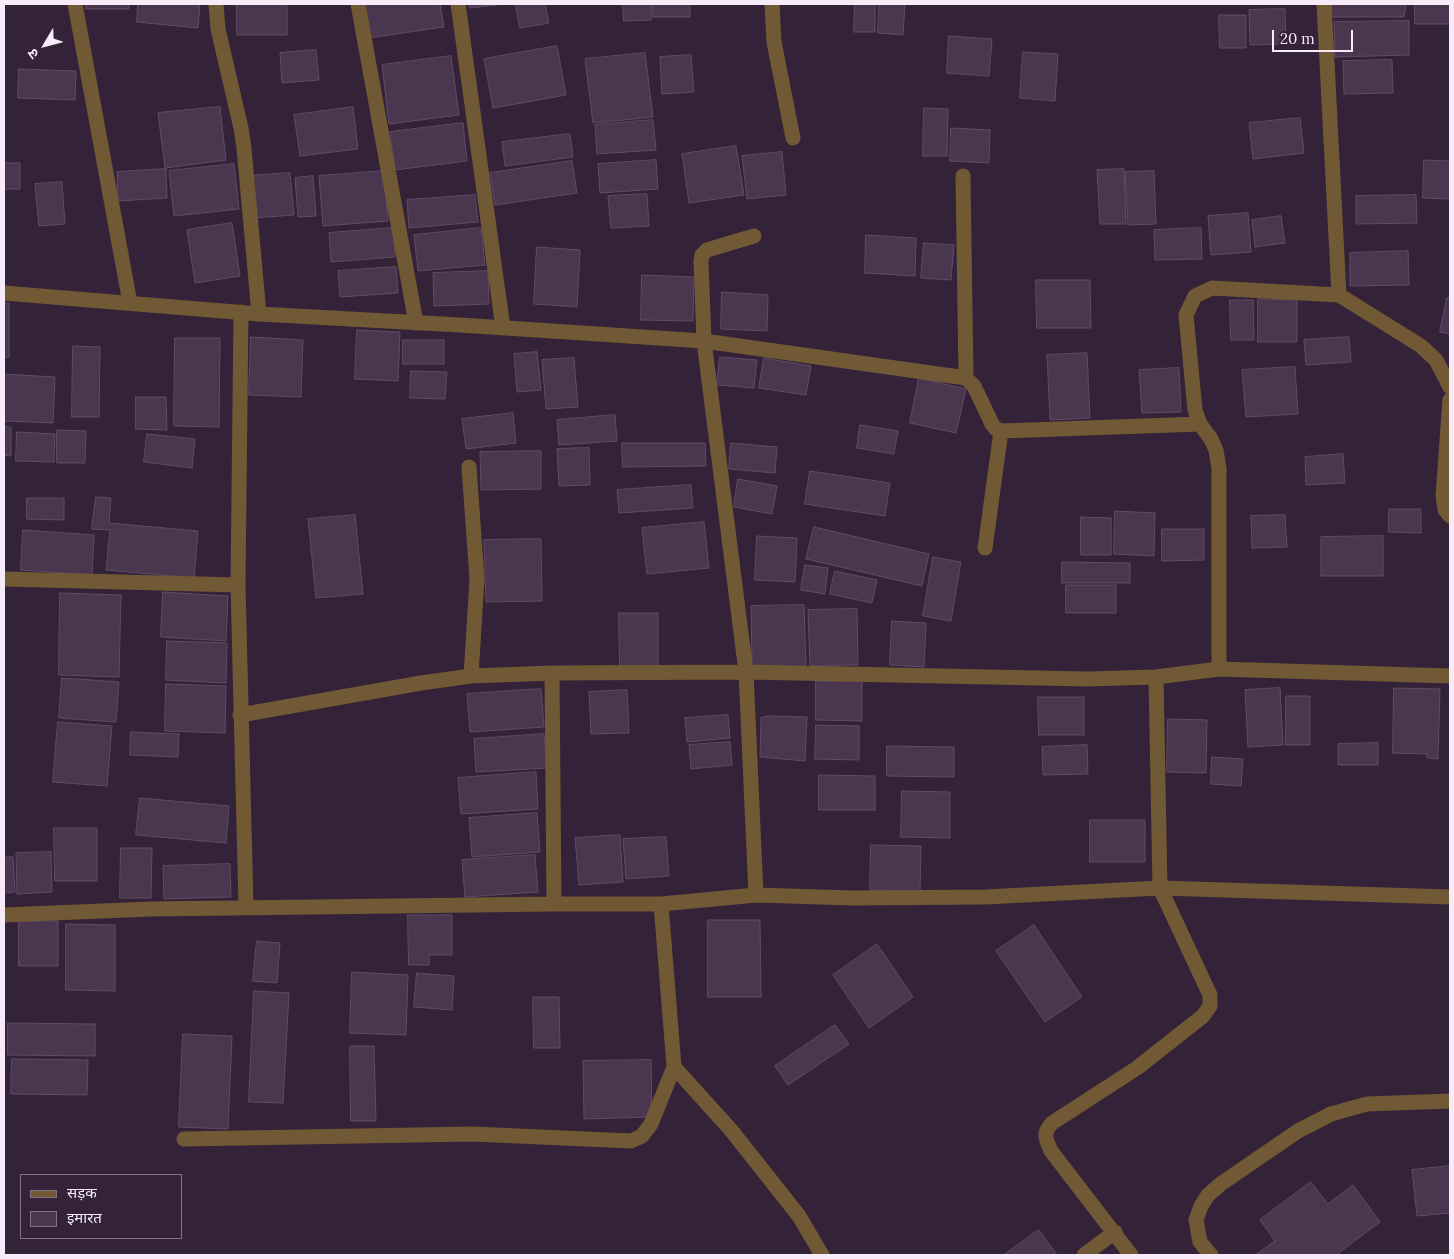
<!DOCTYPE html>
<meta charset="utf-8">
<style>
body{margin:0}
#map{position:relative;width:1454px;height:1259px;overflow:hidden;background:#342238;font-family:Lora,"Noto Sans Devanagari",serif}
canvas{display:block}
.frame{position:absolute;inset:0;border:5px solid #f7ebfa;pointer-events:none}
.legend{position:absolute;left:20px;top:1174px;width:162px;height:65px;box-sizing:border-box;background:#342238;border:1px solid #827286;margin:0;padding:6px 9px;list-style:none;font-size:15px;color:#f7ebfa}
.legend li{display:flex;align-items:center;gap:10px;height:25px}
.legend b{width:25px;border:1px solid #827286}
.north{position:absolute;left:20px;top:20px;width:50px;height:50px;-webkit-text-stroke:4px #342238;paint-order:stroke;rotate:233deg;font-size:14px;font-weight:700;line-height:20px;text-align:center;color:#f7ebfa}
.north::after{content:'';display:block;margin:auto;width:18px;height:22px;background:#f7ebfa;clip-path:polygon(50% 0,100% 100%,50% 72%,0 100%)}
.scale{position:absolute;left:1272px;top:30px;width:81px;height:22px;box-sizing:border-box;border:2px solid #f7ebfa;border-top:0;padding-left:6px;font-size:15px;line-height:18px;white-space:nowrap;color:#f7ebfa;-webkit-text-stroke:4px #342238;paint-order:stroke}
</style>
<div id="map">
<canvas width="1454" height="1259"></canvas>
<div class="frame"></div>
<ul class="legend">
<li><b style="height:6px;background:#705934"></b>सड़क</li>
<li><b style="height:14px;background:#4a374f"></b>इमारत</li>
</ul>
<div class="north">उ</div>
<div class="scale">20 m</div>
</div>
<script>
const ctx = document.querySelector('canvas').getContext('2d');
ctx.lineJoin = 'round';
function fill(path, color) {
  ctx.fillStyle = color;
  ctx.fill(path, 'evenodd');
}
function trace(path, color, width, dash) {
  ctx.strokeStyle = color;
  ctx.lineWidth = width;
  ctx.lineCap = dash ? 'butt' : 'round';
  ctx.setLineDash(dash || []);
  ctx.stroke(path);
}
const building = new Path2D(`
 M86,4H129V9H86Z
 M138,4H200L198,28L137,22Z
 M237,4H287V35H237Z
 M372,4H440L444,27L368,38L363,5Z
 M469,4H497V5L470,8Z
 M516,4H545L549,23L520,28Z
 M623,4H651V20L624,21Z
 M653,4H690V17H653Z
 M855,4H875V32H854Z
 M879,4H905L903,35L878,33Z
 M1332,4H1406L1404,17H1332Z
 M1415,4H1450V24H1415Z
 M1285,9L1286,44L1250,45L1249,10Z
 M1219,15H1246V48H1220Z
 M1409,21V55L1335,57L1334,22Z
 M949,36L992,39L989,76L947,73Z
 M557,46L566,95L493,108L484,59Z
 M316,50L319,80L282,83L280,53Z
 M1023,52L1058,54L1055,101L1020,98Z
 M645,53L653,117L593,123L585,59Z
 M691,55L694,92L662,94L660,57Z
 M451,56L459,115L389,124L382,65Z
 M1392,60L1393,93L1344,94L1343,61Z
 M19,69L76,71L75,100L18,98Z
 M220,107L226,160L165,168L158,113Z
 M353,107L358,149L300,156L294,115Z
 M924,108L948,109L947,156H923Z
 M1300,118L1304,153L1253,159L1249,123Z
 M653,120L656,150L597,154L595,125Z
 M463,123L467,161L395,170L390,132Z
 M951,128L990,130L989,163L950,161Z
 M570,134L573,157L505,166L502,142Z
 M736,146L744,195L689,203L682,154Z
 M782,152L786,195L747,199L742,156Z
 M656,160L658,189L600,193L598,164Z
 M1424,160L1450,161V199L1423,198Z
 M572,161L577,193L495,205L490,173Z
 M4,163H20V189H4Z
 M234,164L239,209L174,216L169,171Z
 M166,169L167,198L118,201L117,172Z
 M1124,169L1126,224H1100L1097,170Z
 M384,171L388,221L323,226L319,176Z
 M1154,171L1156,224L1128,225L1125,172Z
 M290,173L294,215L253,218L249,176Z
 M313,176L316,216L298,217L295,178Z
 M62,182L65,224L39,226L35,184Z
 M647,194L649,226L611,228L608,196Z
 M475,195L478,222L409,228L407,200Z
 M1416,195L1417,223L1356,224V196Z
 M1248,213L1251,252L1211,255L1208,216Z
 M1281,216L1285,243L1255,247L1252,220Z
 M232,223L240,276L195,283L187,230Z
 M393,228L395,257L331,262L329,233Z
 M481,228L485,265L418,271L414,235Z
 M1201,228L1202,259L1155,260L1154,230Z
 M866,235L916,238L915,276L865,273Z
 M924,243L954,245L951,280L921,278Z
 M537,247L580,250L577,307L534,304Z
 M1408,251L1409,285L1350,286V253Z
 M396,267L398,293L340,297L338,271Z
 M488,271L489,304L434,306L433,273Z
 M642,275L694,277L693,321L641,320Z
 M1036,280H1090L1091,328H1037Z
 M722,292L768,295L767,331L721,329Z
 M1447,298H1450V334L1440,332Z
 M1258,299L1297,300V342H1258Z
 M1230,300H1253L1254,340H1231Z
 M4,303H9V357H4Z
 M357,330L400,332L398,381L355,379Z
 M251,337L303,340L301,397L249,395Z
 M1349,337L1351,362L1306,365L1304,340Z
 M175,338H220L219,427L174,426Z
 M403,340H444V364H403Z
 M73,346L100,347L99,417H72Z
 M537,352L541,390L517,392L514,354Z
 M1087,353L1090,418L1050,420L1047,355Z
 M720,357L757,360L754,388L717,385Z
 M574,358L578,407L546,409L542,360Z
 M764,358L811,366L806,395L759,388Z
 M1295,367L1298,414L1246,417L1242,370Z
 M1179,368L1181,412L1142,413L1139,370Z
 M411,371L447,372L445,399L410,398Z
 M4,374L55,377L53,423L4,421Z
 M919,378L966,389L956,433L910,423Z
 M136,397H166L167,430L136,429Z
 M513,413L516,443L466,449L462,419Z
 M615,415L617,441L559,445L557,420Z
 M860,425L898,431L894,454L857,448Z
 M4,427H11V456L4,455Z
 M57,430L86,431L85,463H57Z
 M17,432L55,434L54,462L16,461Z
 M147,434L195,439L192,468L144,462Z
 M622,443H705L706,466L623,467Z
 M731,443L777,447L775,473L729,469Z
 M589,448L590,485L559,486L557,449Z
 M541,451V489L481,490L480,452Z
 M1343,454L1345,483L1306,485L1305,457Z
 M810,471L890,483L885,516L805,504Z
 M738,479L777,486L772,514L734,507Z
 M691,485L693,508L619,513L617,490Z
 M96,497L111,498L109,523L198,531L194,578L106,570L110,530L92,529Z
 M27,498H64V520L27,519Z
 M1389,509H1421V533L1389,532Z
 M1115,511L1155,513L1154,556L1114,554Z
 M355,515L363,594L316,598L308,519Z
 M1285,515L1287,547L1252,548L1251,516Z
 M1081,517L1111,518V555H1081Z
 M704,522L709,568L647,574L642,528Z
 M814,527L929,554L922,586L806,559Z
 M1162,529H1204V560L1162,561Z
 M23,530L94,535L92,575L21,570Z
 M757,536L797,538L795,582L755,580Z
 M1383,536V576H1321V537Z
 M541,539L542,601L486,602L484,540Z
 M933,557L961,562L951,621L923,616Z
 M1062,562L1130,563V583H1062Z
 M805,565L828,568L825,594L801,590Z
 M835,571L877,580L872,603L830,594Z
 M1066,585H1116V613H1066Z
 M163,592L228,596L226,641L161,637Z
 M60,593L121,595L119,677L59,675Z
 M804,605L806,667L752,668L751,606Z
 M857,609L858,665L810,666L808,610Z
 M619,613H658V666H620Z
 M892,621L926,623L924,667L890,665Z
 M167,641L227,643L226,683L166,680Z
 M62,678L119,682L116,722L59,718Z
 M816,681H862V721L816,720Z
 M166,684L226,686L225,733L165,731Z
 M1280,688L1283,745L1248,747L1245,690Z
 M1394,688L1440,689L1438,759L1427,758V754L1393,753Z
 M541,689L544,727L470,732L467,694Z
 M627,690L629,733L591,734L589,692Z
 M1286,696H1310V745H1286Z
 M1038,697H1084V735H1039Z
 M728,715L730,738L687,742L685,718Z
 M769,716L807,717L805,761L760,757L761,718Z
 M1168,719L1207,720L1206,773L1167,772Z
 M58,722L112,726L107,786L53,782Z
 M816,725L859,726V760L815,759Z
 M131,732L179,734L178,757L130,755Z
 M544,734L547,768L476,772L474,739Z
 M730,742L732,765L691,769L689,745Z
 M1378,743V765H1338V744Z
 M1087,745L1088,774L1043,775L1042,747Z
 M887,746L954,747V777L887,776Z
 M1212,757L1243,759L1241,786L1211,784Z
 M536,772L538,809L461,814L458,778Z
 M819,775L875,776V810H819Z
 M902,791L950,792V838L901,837Z
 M140,798L229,806L226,843L136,835Z
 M537,813L540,852L472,857L469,818Z
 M1090,820H1145V862H1090Z
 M54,828H97V881H55Z
 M620,835L623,882L579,885L575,838Z
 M666,837L669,876L626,879L623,839Z
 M871,845L921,846L920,891L870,890Z
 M121,848H152L151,898H120Z
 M51,852L52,892L17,894L16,853Z
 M535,855L538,892L465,897L462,860Z
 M4,857H13L15,892L4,893Z
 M230,864L231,897L164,899L163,866Z
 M408,915H452V955H429V965H409Z
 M708,920H760L761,997H708Z
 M19,921H58V966H19Z
 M66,924L115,925V991L66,990Z
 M1034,925L1082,997L1045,1022L996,951Z
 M257,941L280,943L277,983L253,981Z
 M877,944L913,997L869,1028L833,975Z
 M352,972L408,975L406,1035L350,1033Z
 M417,973L454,976L452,1010L414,1007Z
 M254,991L289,993L283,1103L249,1102Z
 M533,997H559L560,1048H534Z
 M8,1023L95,1024V1056L8,1055Z
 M835,1025L849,1044L788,1085L775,1066Z
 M183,1034L232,1036L228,1129L179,1127Z
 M350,1046H374L376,1121H351Z
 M12,1059L88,1060L87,1095L11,1094Z
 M651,1060L652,1117L584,1119L583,1061Z
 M1450,1166V1213L1417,1216L1412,1170Z
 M1311,1182L1328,1204L1353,1185L1380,1222L1336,1255H1255L1275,1241L1260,1220Z
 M1039,1230L1057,1255H1004Z`);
const minor = new Path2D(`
 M75,4L130,303
 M216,4L218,29L241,128L244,148L259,314
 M358,4L416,323
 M458,4L503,328
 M772,4L774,42L793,138
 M1324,4L1339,295
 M963,176L966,378
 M754,236L707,250L702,255L701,261L704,341L746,672L756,895
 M4,293L259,314L460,325L704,341L966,378L974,386L992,424L996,429L1001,431L1200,424
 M241,312L238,585L246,907
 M1450,400L1443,495L1445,510L1450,516
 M469,467L477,579L471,676
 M985,548L1001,431
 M4,579L238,585
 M1219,669V469L1216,450L1211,439L1200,424L1195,410L1186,315L1195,296L1212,288L1339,295L1421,346L1436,360L1450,387
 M552,673L554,904
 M240,715L421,683L471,676L552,673L746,672L1087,679L1156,677L1219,669L1450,676
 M661,904L674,1067L731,1130L799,1216L822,1255
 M4,915L151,909L554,904H661L756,895L853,898L985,897L1160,888L1450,897
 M184,1139L473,1134L631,1141L642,1136L651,1124L674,1067
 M1084,1255L1115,1232
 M1131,1255L1051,1151C1046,1139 1042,1134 1052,1123L1137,1068L1203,1016L1210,1006V995L1160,888L1156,677
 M1211,1255L1200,1242L1196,1220L1201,1206L1208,1195L1222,1183L1298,1131L1331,1114L1367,1104L1450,1101`);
fill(building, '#4a374f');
trace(building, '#604c65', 1);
trace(minor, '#705934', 15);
</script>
